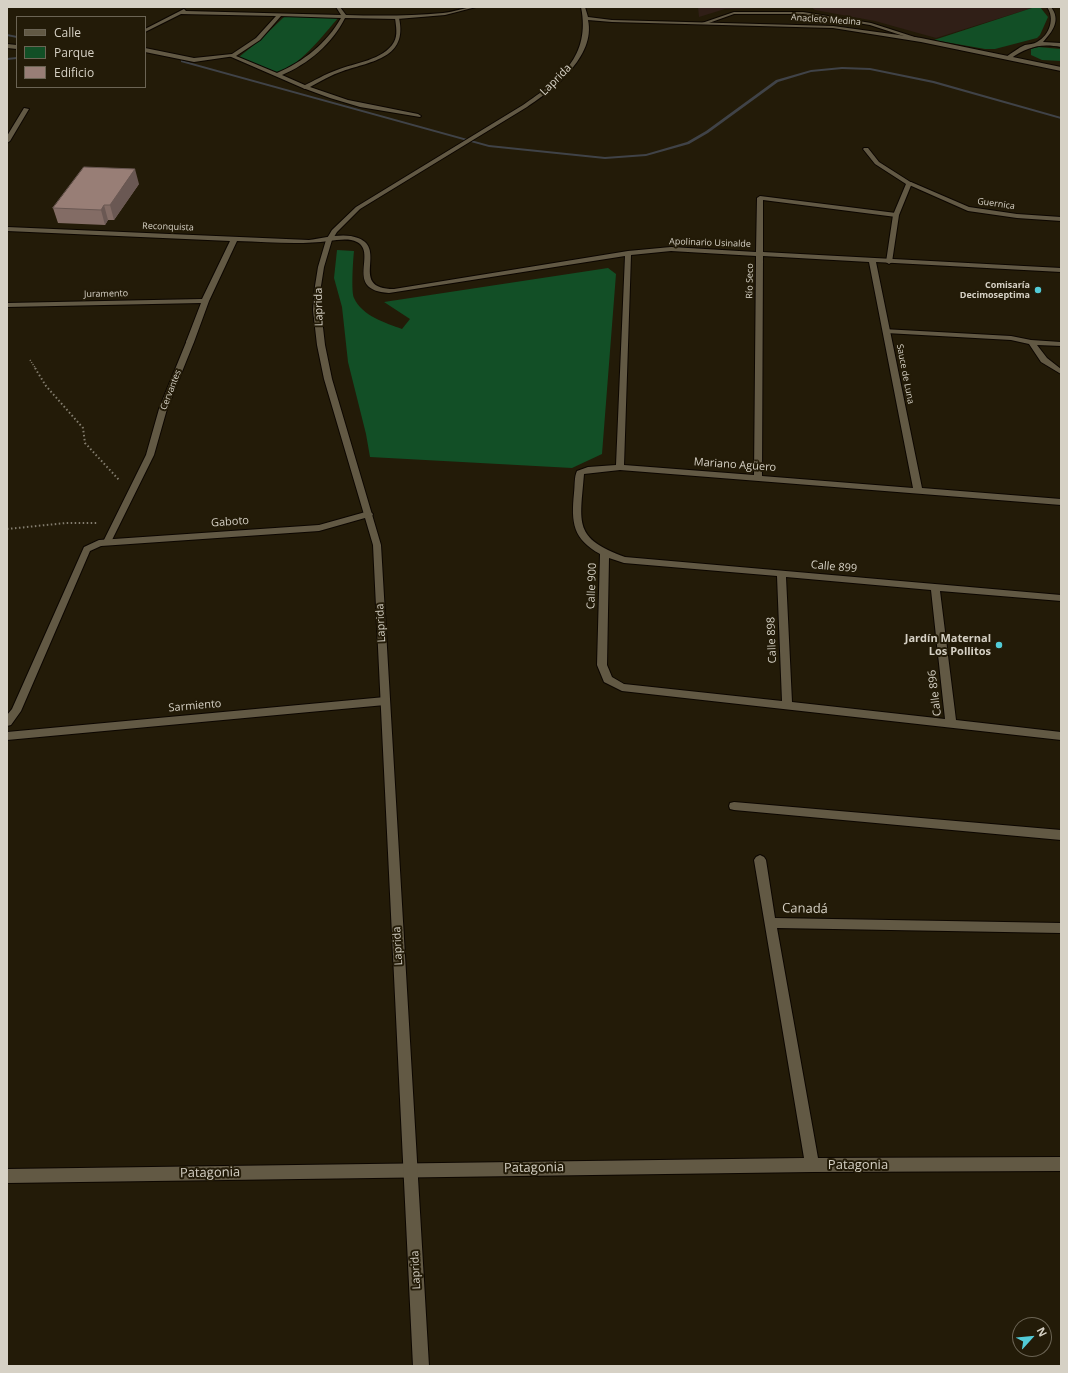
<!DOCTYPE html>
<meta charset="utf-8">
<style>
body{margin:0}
#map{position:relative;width:1068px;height:1373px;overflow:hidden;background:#231b08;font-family:"Open Sans",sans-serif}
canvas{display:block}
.frame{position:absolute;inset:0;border:8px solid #d6d1c5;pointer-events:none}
.legend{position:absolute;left:16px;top:16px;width:130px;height:72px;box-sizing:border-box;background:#231b08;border:1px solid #6b6454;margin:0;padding:5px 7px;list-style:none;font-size:12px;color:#d6d1c5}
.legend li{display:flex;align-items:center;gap:8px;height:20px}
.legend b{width:20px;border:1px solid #6b6454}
.north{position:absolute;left:1012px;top:1317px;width:40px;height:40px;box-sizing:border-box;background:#231b08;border:1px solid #6b6454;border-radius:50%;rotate:63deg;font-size:11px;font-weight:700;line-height:16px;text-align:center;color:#d6d1c5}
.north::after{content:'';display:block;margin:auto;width:14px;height:18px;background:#52cbd7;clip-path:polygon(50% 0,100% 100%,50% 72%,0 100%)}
</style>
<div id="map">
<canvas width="1068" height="1373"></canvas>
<div class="frame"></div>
<ul class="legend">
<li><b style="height:5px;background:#625944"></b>Calle</li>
<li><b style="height:11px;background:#124f26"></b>Parque</li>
<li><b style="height:11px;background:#987e76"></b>Edificio</li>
</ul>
<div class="north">N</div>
</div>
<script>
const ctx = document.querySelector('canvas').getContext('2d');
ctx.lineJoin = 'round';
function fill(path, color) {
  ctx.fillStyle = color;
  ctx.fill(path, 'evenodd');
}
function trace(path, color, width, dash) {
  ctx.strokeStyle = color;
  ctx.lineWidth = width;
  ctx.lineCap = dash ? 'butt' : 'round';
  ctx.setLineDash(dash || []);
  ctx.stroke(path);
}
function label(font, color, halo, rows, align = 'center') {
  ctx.font = font + ' "Open Sans",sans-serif';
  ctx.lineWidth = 4;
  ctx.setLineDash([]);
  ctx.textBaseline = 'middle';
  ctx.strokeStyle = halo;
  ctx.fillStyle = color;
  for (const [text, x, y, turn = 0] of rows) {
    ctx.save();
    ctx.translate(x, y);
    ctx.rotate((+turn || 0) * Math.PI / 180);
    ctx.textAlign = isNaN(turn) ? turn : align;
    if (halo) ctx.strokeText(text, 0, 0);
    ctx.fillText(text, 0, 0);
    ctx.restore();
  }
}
const commercial = new Path2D(`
 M698,7H764V8L725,9L699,17Z
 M811,7H1035L936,38L875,21L815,10Z`);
const green = new Path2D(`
 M1035,7H1040L1048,17L1040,35L1037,38L995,49H985L934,40Z
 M284,17H334L338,18C326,32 295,72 276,72L239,57L260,40Z
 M1038,47L1061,49V61L1042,60L1031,55V49Z
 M337,250L354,251C353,260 351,292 354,298C362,316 386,323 402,329L410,319L384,302L608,268L616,274L602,454L572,468L370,457L366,434L348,362L342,307L334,278Z`);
const stream = new Path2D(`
 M7,34L17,36V38L7,36Z
 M17,57V59L7,60V58Z
 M181,60L489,145L605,157L646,154L687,142L706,131L776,80L811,70L842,67L870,68L934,81L1061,117V119L933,83L870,70L842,69L811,72L778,82L708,133L689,144L646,156L605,159L489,147L181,62Z`);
const pathFar1 = new Path2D(`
 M30,360L36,369`);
const path = new Path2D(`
 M35,368L46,386L83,428L85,443L120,481
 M7,529L66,523H98`);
const lane = new Path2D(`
 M734,12H803L871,23L924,40L919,41L870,25L803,14H734L706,24L702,23Z
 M397,17L399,18C408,58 372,61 343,71C331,75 321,81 310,87L348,100L418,114L421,116L420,117L360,107L330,98L303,88V86C314,81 325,74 337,70C354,63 384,60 394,42C398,35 396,26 395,18Z
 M145,48L194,58L232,54L235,56L194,62L145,52Z
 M864,148H868L879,162L912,183L899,215L892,262L889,264L886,262L893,215L906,184L875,164L863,149Z
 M883,329L1011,336L1031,340L1061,342V346L1037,345L1047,358L1061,369V374L1041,362L1029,344L1011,340L886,333H883Z
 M187,340H190L194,342L167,409L154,455L111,542L110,544H104L103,542L146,455L159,409Z`);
const street = new Path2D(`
 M336,7H340L346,15C378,16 410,16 443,13C454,12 465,7 476,7L445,15L397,19L345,18C332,44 308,64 282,75L307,86L308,87L305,89L229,56L256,38L276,16L181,14L145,32V29L184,9L186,11L341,15ZM281,16L341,18C327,43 303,62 277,73L236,56L260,40Z
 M1047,7H1051C1061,20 1053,31 1043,42L1061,43V47C1040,43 1027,47 1010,59H1006V57C1012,53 1018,48 1025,45C1029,44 1034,44 1037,42C1050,35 1055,18 1047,7Z
 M7,44L17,45V49L7,48Z
 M24,108L29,109L10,141L7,143V136Z
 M907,182H911L969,207L1017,214L1061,217V221L1017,218L968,211L907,184Z
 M760,196L896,213L899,215L896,217L763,200V252L1061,268V272L876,262L922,488L1061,499V505L620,470L584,474C580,524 573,538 625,557L1061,595V601L940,591L956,720L1061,732V740L622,691L604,682L597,665L600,554C573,539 571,523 574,493C575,486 574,477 577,471L588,467L616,465L625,256L389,293C343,290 378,253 357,242C349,238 338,240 329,241C299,245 268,242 237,241L209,301L194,342L190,344L186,342L201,303L7,307V303L202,299L230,241L7,231V227L309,240C324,238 344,232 358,238C388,249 348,289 394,289L628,251L671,247L756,252L757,198ZM671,251L756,256L754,475L624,465L631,255ZM763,256L869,262L913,488L762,476ZM609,558L624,563L777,576L782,701L624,684L612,677L607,665ZM786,577L931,590L945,719L792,702Z
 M369,511L373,514L372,516L319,531L101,546L90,551L21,711L11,725L7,726V715L12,709L84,547L99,540L319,525Z
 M385,697L390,701L385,705L7,740V732Z
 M734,802L1061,830V840L734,810L730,809L729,806L730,803Z
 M760,855L764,857L766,860L775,918L1061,923V933L777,928L818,1158L1061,1157V1171L812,1172L7,1183V1169L804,1158L754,860L756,857Z`);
const secondary = new Path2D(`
 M581,7H585L588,17L612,20L833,26L921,38L1061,67V71L921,42L833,28L612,22L588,20C596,56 553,90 527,107L360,209L337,232L332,240L324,267L321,286V310L325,345L332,379L381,545L429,1366H413L373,545L324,379L317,345L313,310L315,286L318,267L326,240L332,230L356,207L523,105C560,80 591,56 581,7Z`);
const wall = new Path2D(`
 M139,184L114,220H108L105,225L58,223L53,208Z`);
const shadedWall = new Path2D(`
 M135,169L139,184L114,220L110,205Z
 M104,205L108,220L105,225L101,210Z`);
const building = new Path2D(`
 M84,167L135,169L110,205H104L101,210L53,208Z`);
const markers = [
 [1038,290,4,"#52cbd7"],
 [999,645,4,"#52cbd7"]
];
const farStreetnames = [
 ["Anacleto Medina",826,20,4],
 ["Guernica",996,204,8],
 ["Reconquista",168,227,2],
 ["Apolinario Usinalde",710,243,2],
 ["Río Seco",750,281,-89],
 ["Juramento",106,294,-1],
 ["Sauce de Luna",905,374,79],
 ["Cervantes",171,390,-69]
];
const farPoinames = [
 ["Comisaría",1030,285],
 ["Decimoseptima",1030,295]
];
const streetNames = [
 ["Laprida",556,80,-45],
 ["Laprida",319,307,-91],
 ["Mariano Agüero",735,465,4],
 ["Gaboto",230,522,-4],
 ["Calle 899",834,567,5],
 ["Calle 900",592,586,-88],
 ["Laprida",381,623,-93],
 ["Calle 898",772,640,-92],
 ["Calle 896",935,693,-97],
 ["Sarmiento",195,706,-5],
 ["Laprida",398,946,-93],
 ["Laprida",416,1270,-93]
];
const poiNames = [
 ["Jardín Maternal",991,639],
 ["Los Pollitos",991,652]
];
const nearStreetnames = [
 ["Canadá",805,909,1],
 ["Patagonia",858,1165],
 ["Patagonia",534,1168,-1],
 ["Patagonia",210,1173,-1]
];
fill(commercial, '#301f17');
fill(green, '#124f26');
fill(stream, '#404348');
trace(lane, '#0c0600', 2);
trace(street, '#0c0600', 2);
trace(secondary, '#0c0600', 2);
trace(pathFar1, '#837d6e', 1.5, [1, 1.5]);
trace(path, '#837d6e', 2, [1.5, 2.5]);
fill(lane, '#625944');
fill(street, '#625944');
fill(secondary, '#625944');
fill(wall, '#836c65');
fill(shadedWall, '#6a5853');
fill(building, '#987e76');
trace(building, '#6a5853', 1);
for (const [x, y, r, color] of markers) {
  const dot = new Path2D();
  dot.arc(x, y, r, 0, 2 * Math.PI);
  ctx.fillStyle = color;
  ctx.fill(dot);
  trace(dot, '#231b08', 1.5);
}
label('9px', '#d6d1c5', '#231b08', farStreetnames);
label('bold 9px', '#d6d1c5', '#231b08', farPoinames, 'right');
label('11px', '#d6d1c5', '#231b08', streetNames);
label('bold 11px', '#d6d1c5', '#231b08', poiNames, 'right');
label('13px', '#d6d1c5', '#231b08', nearStreetnames);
</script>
